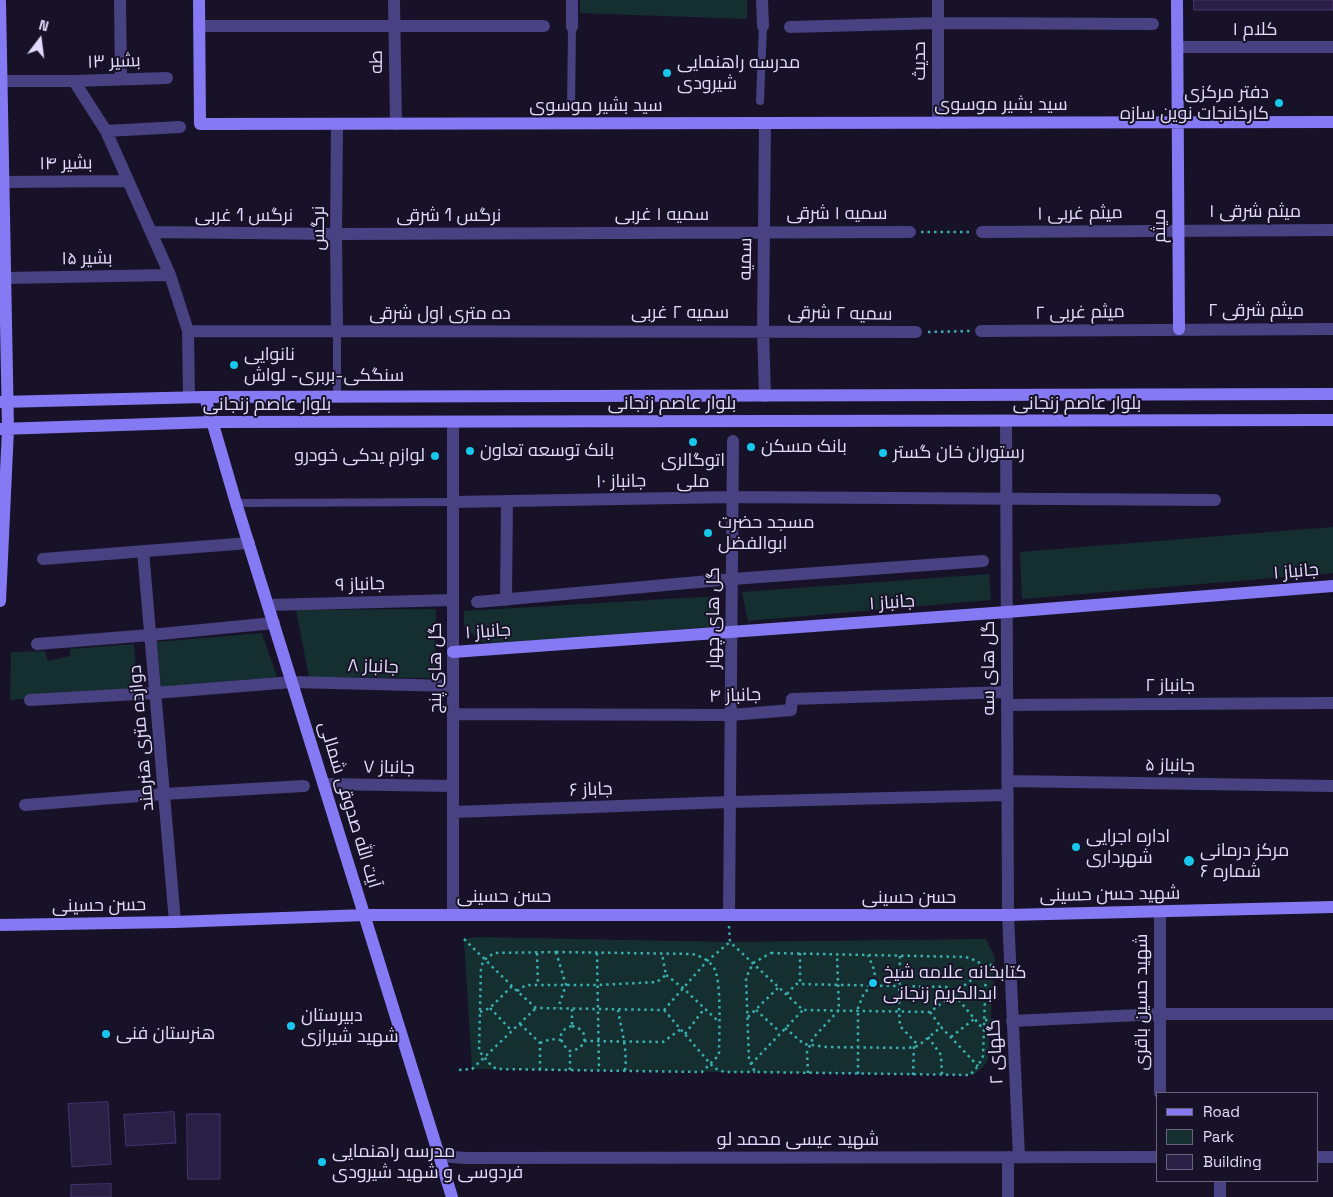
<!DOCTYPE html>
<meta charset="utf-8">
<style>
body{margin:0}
#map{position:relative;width:1333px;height:1197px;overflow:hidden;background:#171227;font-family:"Space Grotesk",sans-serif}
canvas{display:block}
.legend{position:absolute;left:1156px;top:1092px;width:162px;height:90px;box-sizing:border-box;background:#171227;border:1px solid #68627c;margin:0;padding:6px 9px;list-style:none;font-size:15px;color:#e1dbfc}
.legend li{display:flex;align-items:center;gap:10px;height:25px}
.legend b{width:25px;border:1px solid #68627c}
.north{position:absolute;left:15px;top:15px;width:50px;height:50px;-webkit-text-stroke:4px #171227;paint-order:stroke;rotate:15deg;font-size:14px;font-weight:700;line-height:20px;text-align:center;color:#e1dbfc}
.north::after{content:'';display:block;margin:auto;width:18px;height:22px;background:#e1dbfc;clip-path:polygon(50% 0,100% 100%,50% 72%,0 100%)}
</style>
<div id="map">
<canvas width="1333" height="1197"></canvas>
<ul class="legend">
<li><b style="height:6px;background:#867af4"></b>Road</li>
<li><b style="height:14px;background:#152f30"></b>Park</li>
<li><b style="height:14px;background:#2a2046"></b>Building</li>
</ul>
<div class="north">N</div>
</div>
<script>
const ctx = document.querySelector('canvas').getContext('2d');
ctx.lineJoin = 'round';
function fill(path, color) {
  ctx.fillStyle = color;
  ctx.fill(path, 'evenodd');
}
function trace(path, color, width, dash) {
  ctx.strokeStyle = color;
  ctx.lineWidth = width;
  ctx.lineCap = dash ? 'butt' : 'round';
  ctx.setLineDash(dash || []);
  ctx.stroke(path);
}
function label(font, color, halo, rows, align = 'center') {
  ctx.font = font + ' "Space Grotesk",Cairo,sans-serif';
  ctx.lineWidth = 4;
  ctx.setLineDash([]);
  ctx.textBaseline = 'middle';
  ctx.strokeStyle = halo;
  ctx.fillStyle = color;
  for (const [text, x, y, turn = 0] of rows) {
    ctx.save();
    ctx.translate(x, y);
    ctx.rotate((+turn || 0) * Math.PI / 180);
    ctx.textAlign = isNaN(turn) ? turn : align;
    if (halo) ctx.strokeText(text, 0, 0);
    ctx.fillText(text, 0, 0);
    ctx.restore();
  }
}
const green = new Path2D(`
 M580,0H747V19L580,13Z
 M1333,527V573L1022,599L1020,552Z
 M989,574L991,600L748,621L742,592Z
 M718,596L719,626L505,643L481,642L464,626V611Z
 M436,609L435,678L309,677L296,610Z
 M262,633L277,677L161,687L157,642Z
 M134,644L138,689L10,700L11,652L45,651L48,661L70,656V649Z
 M477,937L730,942L986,939L995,958L988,1060L983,1067L973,1075L472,1069L464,939Z`);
const building = new Path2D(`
 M1194,0H1333V10H1194Z
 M108,1102L111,1164L72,1167L68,1104Z
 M174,1112L176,1143L126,1146L124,1115Z
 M187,1114H220V1179H188Z
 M111,1184V1197H71V1185Z`);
const path = new Path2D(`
 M921,232H971
 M928,332L970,331
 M729,926L730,942L803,1010L930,1012L992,964
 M464,939L517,991L536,1008L664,1010L707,961L730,942
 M556,952L692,954C701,956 709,960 714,968C722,980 719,1038 719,1055L702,1072L496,1069L489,1063L479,1051L481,967L484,960L494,953Z
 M556,952L566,985L558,1008
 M537,953L538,985
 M597,953L599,1070
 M771,953L966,957L977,961L986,968L983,1056L978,1066L970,1075L755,1072L749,1060L746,978L753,963Z
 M800,953V984
 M900,956L899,1011L900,1026L918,1045
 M666,975L683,988L719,1022
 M517,991L526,985H598L657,982L666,975L662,954
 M787,994L796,984L948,987L983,1029
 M490,1008L512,1031
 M572,1009V1026
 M618,1010C621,1028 628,1052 625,1070
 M664,1010L714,1068L724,1072H755
 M756,1010L780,1032
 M480,1012L490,1008L512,986
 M930,1012L941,1027
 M748,1017L779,987
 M985,1020L1001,1021
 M520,1024L540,1043V1069
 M572,1026C581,1027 589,1036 582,1045C579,1049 575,1050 570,1051C559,1043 556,1030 572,1026Z
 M785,1028L804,1044L827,1047L907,1048L918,1046L941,1027L978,1066
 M685,1034L704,1009
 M928,1037L941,1055L942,1075
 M951,1037L974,1019
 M584,1041L663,1042L681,1029
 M540,1043L551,1039L561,1040
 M751,1064L803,1010
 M459,1070L472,1069L536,1008
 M570,1070V1051
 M808,1073L807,1052L813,1038L839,1010L837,955
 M858,1074V1008L864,993L872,986L875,972L868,955
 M913,1075L914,1046`);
const lane = new Path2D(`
 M760,101L763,26
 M571,109L572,27
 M337,396V332
 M236,503L453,502`);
const street = new Path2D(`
 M120,0L121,79
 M394,0L396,124
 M762,0L763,26
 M938,0V123
 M199,26H544
 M572,27V0
 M790,27L938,23L1153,24
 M1177,47H1333
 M2,81H74L167,78
 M74,81L106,131L170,275L188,331L189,397
 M765,123L763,330L765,396
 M337,124L336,234L337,332
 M106,131L180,127
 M4,182L128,181
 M151,232L336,234L910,232
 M982,232L1333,230
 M5,278L170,275
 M188,331C431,333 674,330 916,332
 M981,331L1333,329
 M1006,421L1008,915L1019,1157
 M453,422V914
 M453,502L732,497L1215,500
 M143,551L175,922
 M43,559L249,543
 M506,600L507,501
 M477,602L732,579L983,561
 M268,605L453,600
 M37,644L150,635L274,623
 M30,700L155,693L292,682L453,686
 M1007,705L1333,703
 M453,714L731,715L791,710L792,699L1007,692
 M1007,781L1333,786
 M324,784L453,786
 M25,805L164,794L304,786
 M453,812L730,802L1008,795
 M1160,911V1093
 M729,915L733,441
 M1012,1021L1160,1014H1333
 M440,1156L466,1158L1157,1157
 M1008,1157V1197
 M1317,1157H1333
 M1220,1181V1197`);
const secondary = new Path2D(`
 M199,0L200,124L1333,122
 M1177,0L1179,329
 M0,2L8,429L0,601
 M205,397L236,503L452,1197
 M0,402L205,397L1333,394
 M0,429L212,422L1333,420
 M453,652L1007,612L1333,586
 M0,925L175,922L365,915H1008L1333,907`);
const markers = [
 [667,73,5,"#17c7ec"],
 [1279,103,5,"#17c7ec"],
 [234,365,5,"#17c7ec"],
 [693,442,5,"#17c7ec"],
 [751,447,5,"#17c7ec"],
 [470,451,5,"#17c7ec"],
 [883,453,5,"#17c7ec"],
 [435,456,5,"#17c7ec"],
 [708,533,5,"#17c7ec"],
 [1076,847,5,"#17c7ec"],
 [1189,861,6,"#17c7ec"],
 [873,983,5,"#17c7ec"],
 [291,1026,5,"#17c7ec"],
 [106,1034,5,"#17c7ec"],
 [322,1162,5,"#17c7ec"]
];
const streetNames = [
 ["کلام ۱",1255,30],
 ["حدیث",920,61,-90],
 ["بشیر ۱۳",114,62,-2],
 ["طه",377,62,-91],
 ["سید بشیر موسوی",1001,105],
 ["سید بشیر موسوی",596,106],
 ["بشیر ۱۴",66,164,-1],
 ["میثم شرقی ۱",1255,212],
 ["سمیه ۱ شرقی",837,214],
 ["میثم غربی ۱",1080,214,-1],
 ["سمیه ۱ غربی",662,215],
 ["نرگس 1 غربی",244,216],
 ["نرگس 1 شرقی",449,216],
 ["میثم",1160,226,-90],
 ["نرگس",319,228,-90],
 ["بشیر ۱۵",87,259,-1],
 ["سمیه",746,259,-89],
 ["میثم شرقی ۲",1256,311],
 ["سمیه ۲ غربی",680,313],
 ["میثم غربی ۲",1080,313,-1],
 ["ده متری اول شرقی",440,314],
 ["سمیه ۲ شرقی",840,314,1],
 ["بلوار عاصم زنجانی",672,404],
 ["بلوار عاصم زنجانی",1077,404],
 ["بلوار عاصم زنجانی",267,405],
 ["جانباز ۱۰",621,482,-1],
 ["جانباز ۱",1296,572,-5],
 ["جانباز ۹",360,585,-2],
 ["جانباز ۱",892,603,-4],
 ["گل های چهار",714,618,-90],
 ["جانباز ۱",488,632,-4],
 ["جانباز ۸",373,667,2],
 ["گل های پنج",436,668,-90],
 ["گل های سه",989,668,-90],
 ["جانباز ۲",1170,686],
 ["جانباز ۴",735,696,-2],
 ["دوازده متری هنرمند",142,738,-95],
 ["جانباز ۵",1170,766,1],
 ["جانباز ۷",389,768,1],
 ["جاباز ۶",591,790,-2],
 ["آیت الله صدوقی شمالی",349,805,73],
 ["شهید حسن حسینی",1110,895,-1],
 ["حسن حسینی",504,897],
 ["حسن حسینی",909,898],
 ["حسن حسینی",99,906,-1],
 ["شهید حسین باقری",1142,1002,-90],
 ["گلهای ۲",996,1052,-93],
 ["شهید عیسی محمد لو",798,1140]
];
const poiNames = [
 ["مدرسه راهنمایی",677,63],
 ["شیرودی",677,84],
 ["دفتر مرکزی",1269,93,"right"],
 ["کارخانجات نوین سازه",1269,114,"right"],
 ["نانوایی",244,355],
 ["سنگکی-بربری- لواش",244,376],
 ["بانک مسکن",761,447],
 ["بانک توسعه تعاون",480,451],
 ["رستوران خان گستر",893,453],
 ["لوازم یدکی خودرو",425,456,"right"],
 ["اتوگالری",693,461,"center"],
 ["ملی",693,482,"center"],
 ["مسجد حضرت",718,523],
 ["ابوالفضل",718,544],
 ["اداره اجرایی",1086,837],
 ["شهرداری",1086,858],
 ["مرکز درمانی",1200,851],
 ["شماره ۶",1200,872],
 ["کتابخانه علامه شیخ",883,973],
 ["ابدالکریم زنجانی",883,994],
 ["دبیرستان",301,1016],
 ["شهید شیرازی",301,1037],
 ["هنرستان فنی",116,1034],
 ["مدرسه راهنمایی",332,1152],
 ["فردوسی و شهید شیرودی",332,1173]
];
fill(green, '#152f30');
fill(building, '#2a2046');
trace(building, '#443470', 1);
trace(path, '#3bafb0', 2.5, [2.5, 4]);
trace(lane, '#484182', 8);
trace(street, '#484182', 12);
trace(secondary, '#867af4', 12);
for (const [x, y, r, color] of markers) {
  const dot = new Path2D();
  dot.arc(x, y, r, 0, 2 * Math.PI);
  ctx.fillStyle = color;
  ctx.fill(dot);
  trace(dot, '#171227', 2);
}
label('18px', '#e1dbfc', '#171227', streetNames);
label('18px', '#e1dbfc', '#171227', poiNames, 'left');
</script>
